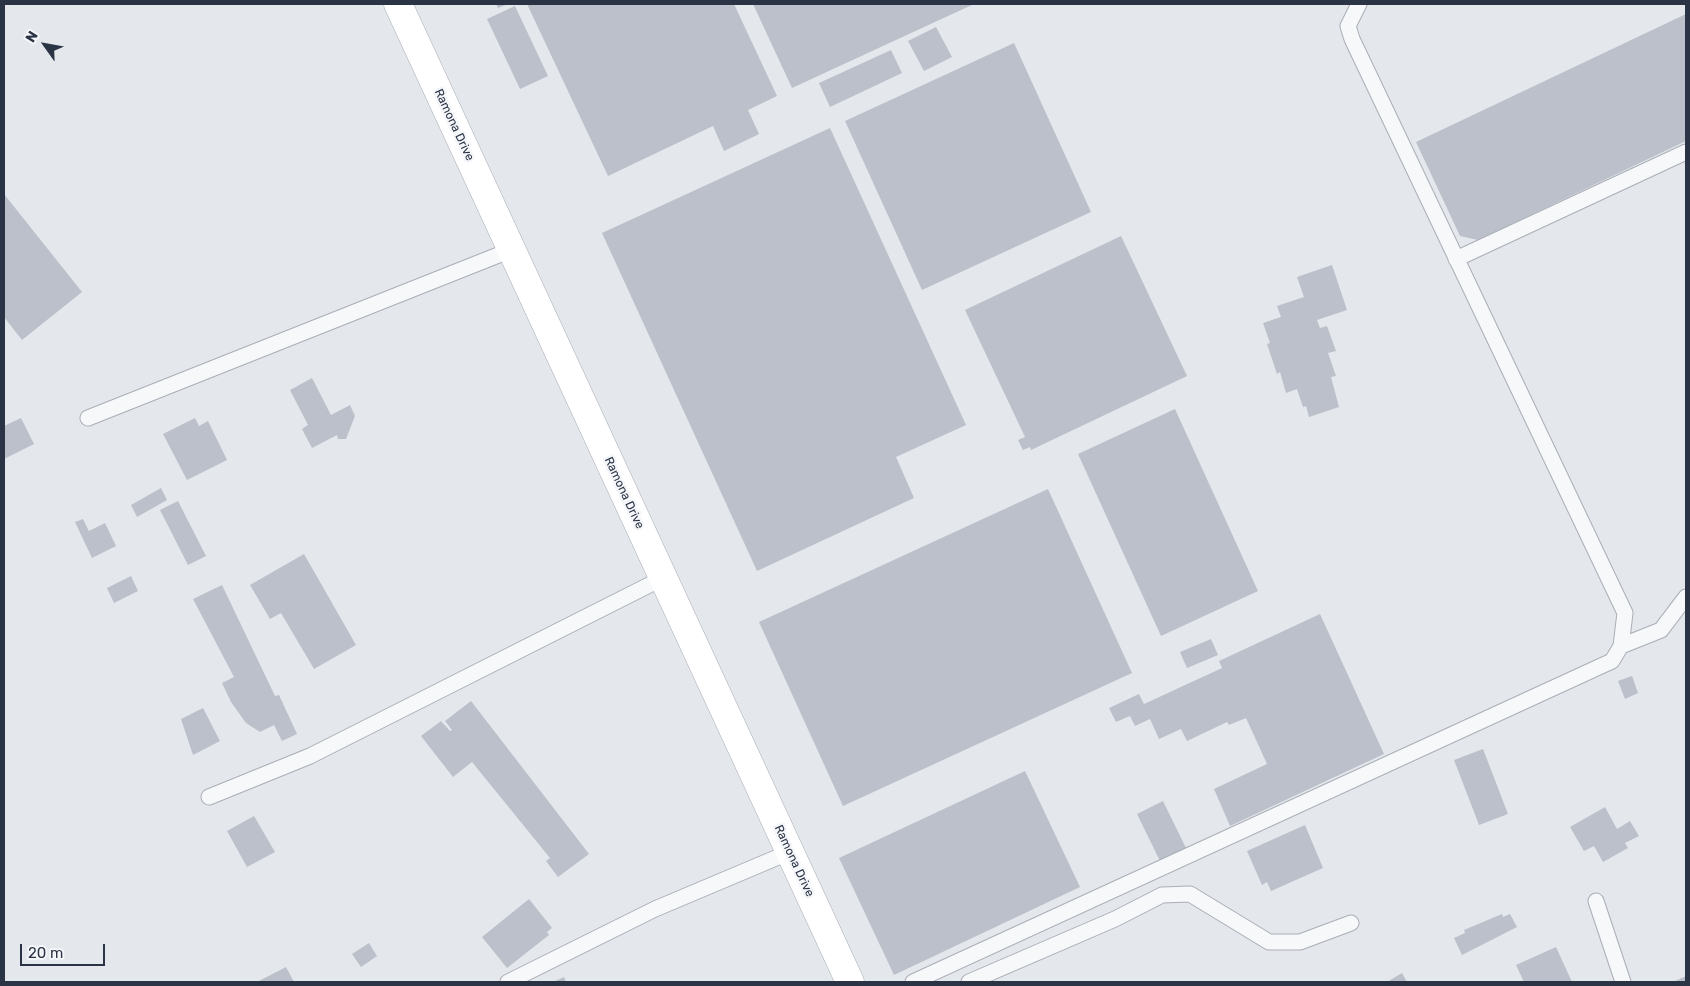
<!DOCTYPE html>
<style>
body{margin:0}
#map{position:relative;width:1690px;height:986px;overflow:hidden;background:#e4e7ec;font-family:Rubik,sans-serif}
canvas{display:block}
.frame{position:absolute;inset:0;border:5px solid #2b3445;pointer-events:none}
.north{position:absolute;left:20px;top:20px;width:50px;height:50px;-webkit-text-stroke:4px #f4f6f9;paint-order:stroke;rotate:302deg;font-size:14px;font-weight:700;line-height:20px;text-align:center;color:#2b3445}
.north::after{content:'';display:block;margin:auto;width:18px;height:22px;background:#2b3445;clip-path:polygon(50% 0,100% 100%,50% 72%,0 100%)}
.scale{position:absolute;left:20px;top:944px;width:85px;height:22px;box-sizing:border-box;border:2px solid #2b3445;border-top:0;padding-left:6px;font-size:15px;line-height:18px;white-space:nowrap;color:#2b3445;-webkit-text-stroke:4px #f4f6f9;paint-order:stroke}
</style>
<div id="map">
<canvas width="1690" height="986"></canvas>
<div class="frame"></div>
<div class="north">N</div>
<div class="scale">20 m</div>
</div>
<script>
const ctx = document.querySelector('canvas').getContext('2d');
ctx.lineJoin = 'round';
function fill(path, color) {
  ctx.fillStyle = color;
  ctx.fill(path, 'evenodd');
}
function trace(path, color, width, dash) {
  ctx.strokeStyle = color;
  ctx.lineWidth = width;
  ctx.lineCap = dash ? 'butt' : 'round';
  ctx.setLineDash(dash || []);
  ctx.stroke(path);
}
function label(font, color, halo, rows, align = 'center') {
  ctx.font = font + ' Rubik,sans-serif';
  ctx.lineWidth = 5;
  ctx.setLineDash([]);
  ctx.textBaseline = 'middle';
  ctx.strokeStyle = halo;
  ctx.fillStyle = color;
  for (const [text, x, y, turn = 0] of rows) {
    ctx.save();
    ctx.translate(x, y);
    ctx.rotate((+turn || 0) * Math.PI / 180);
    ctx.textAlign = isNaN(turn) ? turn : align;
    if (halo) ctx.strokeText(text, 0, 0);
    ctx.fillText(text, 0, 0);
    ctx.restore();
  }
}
const building = new Path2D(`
 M496,4H508L498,8Z
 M527,4H734L777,96L748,110L759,134L724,151L713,126L608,176Z
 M753,4H974L792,88Z
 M515,6L548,76L520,89L487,19Z
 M1686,14V141L1478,240L1460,236L1416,142Z
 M936,27L952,57L924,71L908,41Z
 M1014,43L1091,212L922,290L845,121Z
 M891,50L902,73L830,107L819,83Z
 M830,128L966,425L896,457L914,498L757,571L602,233Z
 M4,194L82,292L22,340L4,317Z
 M1121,236L1187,376L1031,450L1030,447L1023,450L1018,440L1025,437L965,310Z
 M1332,265L1347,310L1317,320L1320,328L1327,326L1336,351L1328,353L1336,376L1331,377L1339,407L1309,417L1306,406L1303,407L1297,389L1286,393L1280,372L1277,374L1267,344L1270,343L1263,323L1281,317L1277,306L1304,297L1297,277Z
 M312,378L331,415L350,405L355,416L346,439H338L337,435L312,448L302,429L308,425L290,390Z
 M1175,409L1258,591L1161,636L1078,454Z
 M21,418L34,444L4,459V426Z
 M195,418L199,426L208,421L227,460L187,480L163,434Z
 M161,488L167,500L137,517L131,505Z
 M1048,489L1132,673L843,806L759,622Z
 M178,501L206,556L188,565L160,510Z
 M83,519L89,531L105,523L116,546L92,558L75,522Z
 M304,554L356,645L314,669L281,613L270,619L250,585Z
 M131,576L138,591L114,603L107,588Z
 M222,585L275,696L279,695L297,734L282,741L274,725L260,732L246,723L231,702L222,683L234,677L193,599Z
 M1320,614L1384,754L1230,826L1214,789L1267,764L1246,718L1229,725L1227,722L1187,741L1181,729L1159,739L1150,719L1135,726L1130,716L1116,722L1109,708L1139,694L1144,704L1222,668L1219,661Z
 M1211,639L1218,655L1187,668L1180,652Z
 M1632,676L1638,693L1625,699L1618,681Z
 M471,701L589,854L558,877L546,861L550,858L472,762L453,777L421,736L441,721L450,731L452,730L445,721Z
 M203,708L220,741L193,755L181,719Z
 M1483,749L1508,814L1479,825L1454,760Z
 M1025,771L1080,887L894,975L839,858Z
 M1163,801L1186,848L1160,861L1137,814Z
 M1605,807L1617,829L1630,821L1639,836L1625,843L1628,848L1603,862L1594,846L1584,851L1570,827Z
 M254,816L275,852L247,867L227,831Z
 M1305,825L1323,868L1271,891L1267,882L1262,885L1247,851Z
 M529,899L552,928L547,932L549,935L507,968L482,937Z
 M1502,914L1503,917L1510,914L1517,927L1462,955L1454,938L1465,933L1464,930Z
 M369,943L377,956L361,967L352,954Z
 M1556,947L1572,982H1524L1516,965Z
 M286,967L294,982H257Z
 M1402,973L1407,982H1387Z
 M1686,976V982H1673Z
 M564,977L566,982H553Z`);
const lane = new Path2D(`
 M1456,259L1686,152
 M88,418L511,250
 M1621,646L1661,630L1686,597
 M209,797L310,756L663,578
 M1596,901L1623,982
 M508,982L655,909L790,852
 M913,982L1612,661L1621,646L1625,613L1352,39L1348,26L1359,4
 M969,982L1115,919L1162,895L1190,894L1269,942H1300L1351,923`);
const secondary = new Path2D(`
 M398,4L850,982`);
const streetNames = [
 ["Ramona Drive",454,125,65],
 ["Ramona Drive",624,493,65],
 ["Ramona Drive",794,861,65]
];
fill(building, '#bbc0ca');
trace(lane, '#a9aeb7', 17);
trace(secondary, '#a9aeb7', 29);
trace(lane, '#f7f8fa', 15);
trace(secondary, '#fff', 28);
label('12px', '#2b3445', '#f4f6f9', streetNames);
</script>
